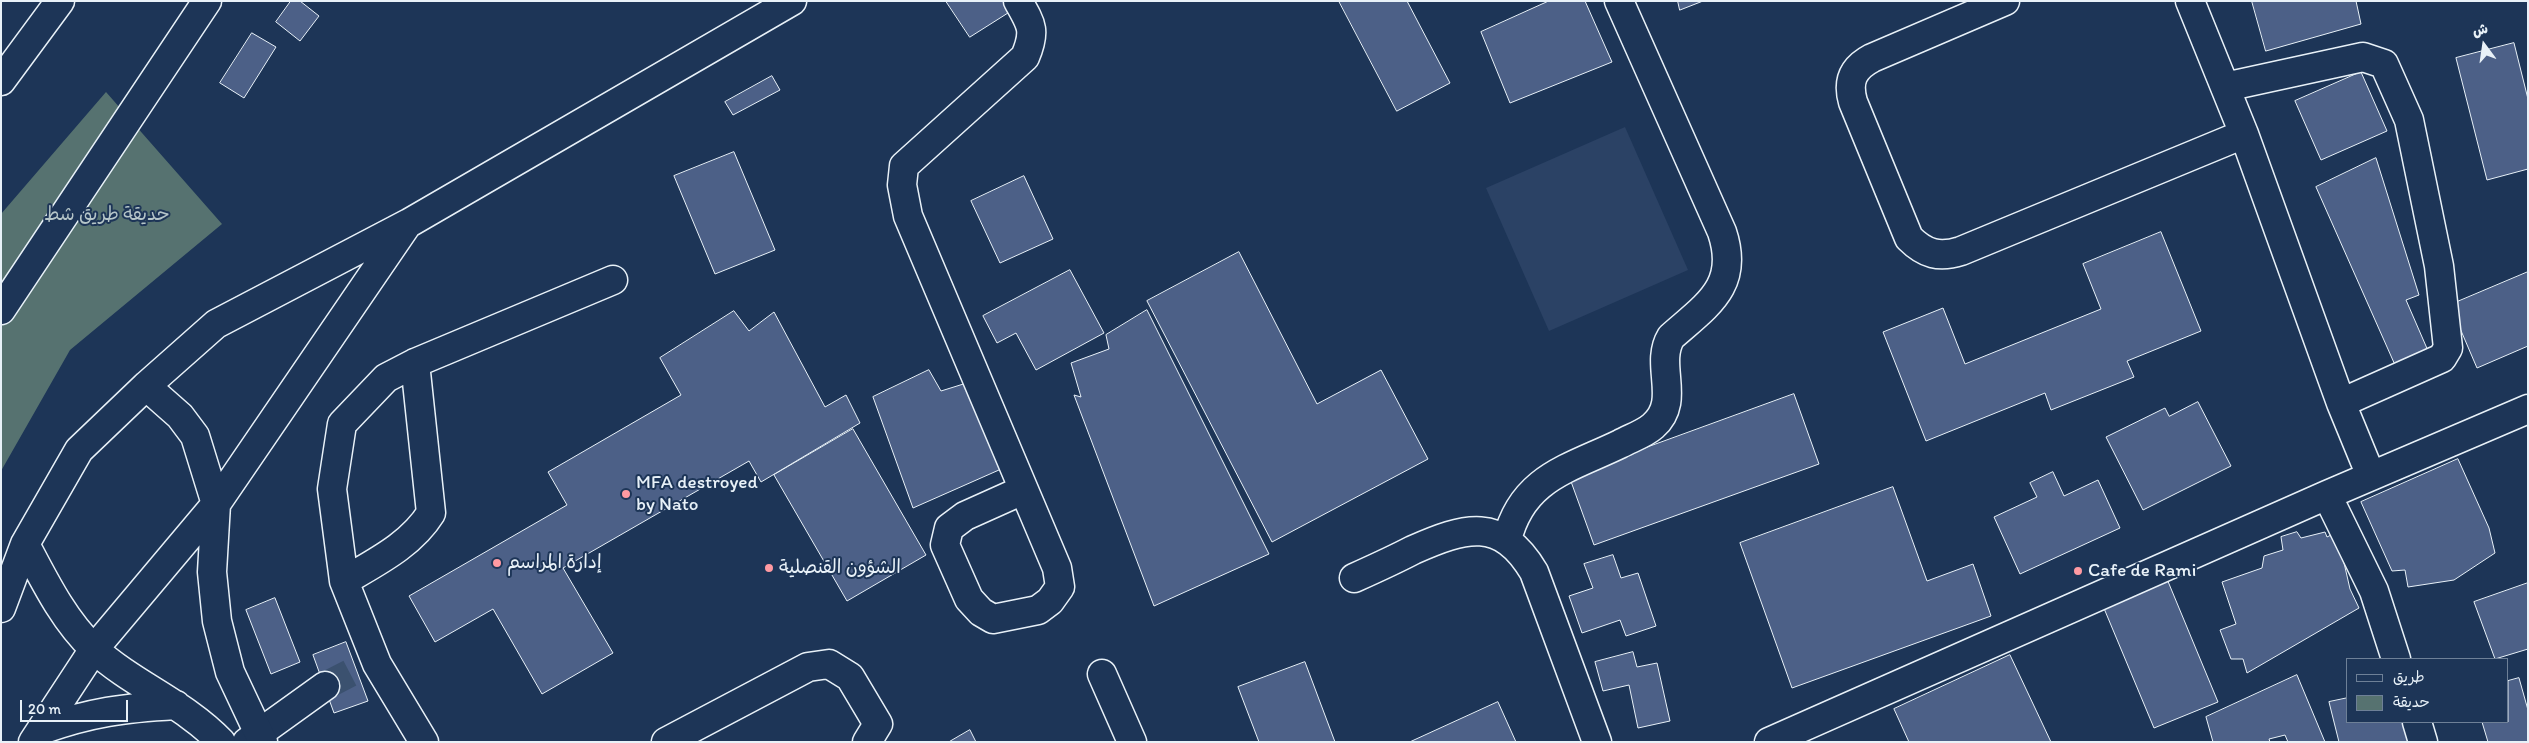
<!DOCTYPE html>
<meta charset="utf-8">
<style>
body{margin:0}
#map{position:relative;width:2529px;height:743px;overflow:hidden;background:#1d3557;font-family:Itim,"Playpen Sans Arabic",sans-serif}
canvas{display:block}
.frame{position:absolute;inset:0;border:2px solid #e8f1f8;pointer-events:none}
.legend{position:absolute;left:2346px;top:658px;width:162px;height:65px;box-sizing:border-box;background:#1d3557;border:1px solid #6e8097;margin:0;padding:6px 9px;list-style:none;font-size:15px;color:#e8f1f8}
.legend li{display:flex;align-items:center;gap:10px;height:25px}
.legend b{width:25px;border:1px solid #6e8097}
.north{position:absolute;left:2459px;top:20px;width:50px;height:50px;-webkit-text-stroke:4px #1d3557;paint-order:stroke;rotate:346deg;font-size:14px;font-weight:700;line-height:20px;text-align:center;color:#e8f1f8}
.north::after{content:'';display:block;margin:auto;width:18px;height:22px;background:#e8f1f8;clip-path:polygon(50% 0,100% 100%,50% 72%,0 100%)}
.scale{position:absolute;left:20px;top:700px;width:108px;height:22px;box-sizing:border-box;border:2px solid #e8f1f8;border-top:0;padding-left:6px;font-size:15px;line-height:18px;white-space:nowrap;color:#e8f1f8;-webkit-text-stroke:4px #1d3557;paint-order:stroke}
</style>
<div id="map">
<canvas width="2529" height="743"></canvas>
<div class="frame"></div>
<ul class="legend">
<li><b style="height:6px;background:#1d3557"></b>طريق</li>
<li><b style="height:14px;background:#567270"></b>حديقة</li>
</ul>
<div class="north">ش</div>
<div class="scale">20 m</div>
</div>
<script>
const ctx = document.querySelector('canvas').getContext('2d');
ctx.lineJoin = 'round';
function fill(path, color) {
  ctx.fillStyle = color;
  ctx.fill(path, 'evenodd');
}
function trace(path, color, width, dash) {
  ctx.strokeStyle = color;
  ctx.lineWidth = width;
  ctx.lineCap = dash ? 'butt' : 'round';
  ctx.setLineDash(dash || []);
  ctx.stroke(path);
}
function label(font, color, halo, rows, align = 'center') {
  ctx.font = font + ' Itim,"Playpen Sans Arabic",sans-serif';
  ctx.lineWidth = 4;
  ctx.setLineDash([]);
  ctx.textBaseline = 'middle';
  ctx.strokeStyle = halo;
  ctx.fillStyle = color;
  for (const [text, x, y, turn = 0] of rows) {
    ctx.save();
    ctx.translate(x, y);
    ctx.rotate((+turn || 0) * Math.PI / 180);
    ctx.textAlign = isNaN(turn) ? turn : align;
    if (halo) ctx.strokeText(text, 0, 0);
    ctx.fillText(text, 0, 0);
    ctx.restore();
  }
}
const built = new Path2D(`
 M1625,127L1688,270L1549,331L1486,188Z`);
const green = new Path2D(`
 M106,92L222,224L70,350L1,471V214Z`);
const building = new Path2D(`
 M291,1H300L319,16L300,41L276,22Z
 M946,1H1016L1019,6L970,37Z
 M1339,1H1407L1450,83L1397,111Z
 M1549,1H1585L1612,62L1510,103L1481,32Z
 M1678,1H1703L1680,10Z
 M2252,1H2356L2361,24L2266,51Z
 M252,33L276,47L244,98L220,83Z
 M2514,43L2528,99V169L2487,180L2456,58Z
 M2361,72L2387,131L2321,160L2295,101Z
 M772,76L780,90L733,115L725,102Z
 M734,152L775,250L715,274L674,176Z
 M2376,158L2419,295L2406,300L2432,360L2399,374L2316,187Z
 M1024,176L1053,239L1000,263L971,201Z
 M2161,232L2201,331L2127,361L2134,377L2051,410L2045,393L1926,441L1883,332L1943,308L1965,364L2101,309L2083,264Z
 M1239,252L1317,404L1381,370L1428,459L1272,542L1147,301Z
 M1070,270L1104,333L1036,370L1016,333L997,343L983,316Z
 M2528,272V346L2477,368L2450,305Z
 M1147,310L1269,554L1154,606L1074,395L1081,397L1071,363L1109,349L1106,335Z
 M734,311L749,331L774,312L825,407L846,395L860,423L761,482L749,461L563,568L613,653L542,694L493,609L435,642L409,596L567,505L548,472L681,395L660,358Z
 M929,370L941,391L973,381L1008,466L913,508L873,397Z
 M1794,394L1819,464L1594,545L1569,476Z
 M2198,402L2231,466L2143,510L2106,437L2165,408L2169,416Z
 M853,429L926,555L847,601L774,475Z
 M2458,459L2489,528L2495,553L2454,580L2408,587L2405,570L2392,571L2361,502Z
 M2053,472L2064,496L2098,480L2120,528L2020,574L1994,517L2037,497L2030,483Z
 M1893,487L1927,581L1973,564L1991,616L1792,688L1740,543Z
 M2297,532L2301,538L2325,532L2327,537L2337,532L2350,589L2359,608L2247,673L2243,659H2231L2220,630L2236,624L2222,582L2262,568L2264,556L2283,550L2281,537Z
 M1613,555L1621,578L1638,573L1656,626L1626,636L1620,620L1582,633L1569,596L1593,588L1584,564Z
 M2167,579L2218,702L2154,728L2103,606Z
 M2528,583V649L2495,659L2474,602Z
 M275,598L300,662L271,674L246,610Z
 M346,642L368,701L334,713L313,655Z
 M1633,652L1637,667L1657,663L1670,721L1638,728L1629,685L1603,691L1595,662Z
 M2010,655L2051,742H1909L1894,709Z
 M1305,662L1335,742H1259L1238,687Z
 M2297,675L2325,742H2288L2285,735L2269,739L2270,742H2213L2206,717Z
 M2519,678L2528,710V742H2488L2482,722H2508V681Z
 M2348,698V722H2420L2425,742H2339L2329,702Z
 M1498,702L1516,742H1410Z
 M970,730L976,742H949Z`);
const minorTunnel = new Path2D(`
 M325,686L356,670`);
const minor = new Path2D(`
 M1018,1C1032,25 1036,31 1025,57L904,166L902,185L908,216L1057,568L1060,587L1050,601L1038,610L993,619L981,612L969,599L945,545L949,528L965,516L1023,490
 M2005,1L1872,58C1853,68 1847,81 1853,102L1909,238C1925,254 1939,258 1961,251L2244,134
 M2190,1L2244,134L2341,403L2371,476
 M2225,87L2363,57L2384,64L2409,120L2439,266L2448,348L2442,358L2341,403
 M1,310L207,1
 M2327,495L2374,591L2396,659
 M1507,540C1522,478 1568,469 1620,444C1631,438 1644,434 1653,426C1682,401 1654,365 1671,337C1707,305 1740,286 1722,232L1619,1
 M1354,578C1374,569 1394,560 1413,550C1465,527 1501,516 1534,572L1597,742
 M344,581C376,562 411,545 431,513L415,363
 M1102,674L1132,742
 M2417,722L2423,742
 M247,742L325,686
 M424,742L377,664L344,581L332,489L342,424L386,378L415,363L613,280
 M666,742L808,667L829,664L850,677L878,724L867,742
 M1769,742L2327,495L2528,409`);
const major = new Path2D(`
 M146,386L180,416L195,436L216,504L212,572L217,621L230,672L263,742
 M25,544C44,580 64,621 94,649C133,685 184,703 221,742
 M1,608L25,544L79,450L146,386L216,324L409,223L792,1
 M41,730C91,712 124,708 176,705
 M33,742L94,649L216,504L406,226`);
const highway = new Path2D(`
 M1,81L60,1`);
const markers = [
 [626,494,5,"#ff9aa2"],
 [497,563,5,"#ff9aa2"],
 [769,568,5,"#ff9aa2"],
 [2078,571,5,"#ff9aa2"]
];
const parkNames = [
 ["حديقة طريق شط",107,215]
];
const poiNames = [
 ["MFA destroyed",636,483],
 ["by Nato",636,505],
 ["إدارة المراسم",507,563],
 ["الشؤون القنصلية",779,568],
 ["Cafe de Rami",2088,571]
];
fill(built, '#2b4265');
fill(green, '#567270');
fill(building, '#4c6087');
trace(building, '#e8f1f8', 1);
trace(minorTunnel, '#3b516f', 28, [28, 14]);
trace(minor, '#e8f1f8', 31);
trace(major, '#e8f1f8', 31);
trace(highway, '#e8f1f8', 31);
trace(minor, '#1d3557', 28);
trace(major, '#1d3557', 28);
trace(highway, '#1d3557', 28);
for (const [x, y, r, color] of markers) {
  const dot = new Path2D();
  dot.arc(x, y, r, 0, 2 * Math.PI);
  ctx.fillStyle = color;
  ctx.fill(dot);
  trace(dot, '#1d3557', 2);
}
label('19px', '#b5c5c8', '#1d3557', parkNames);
label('19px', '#e8f1f8', '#1d3557', poiNames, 'left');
</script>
